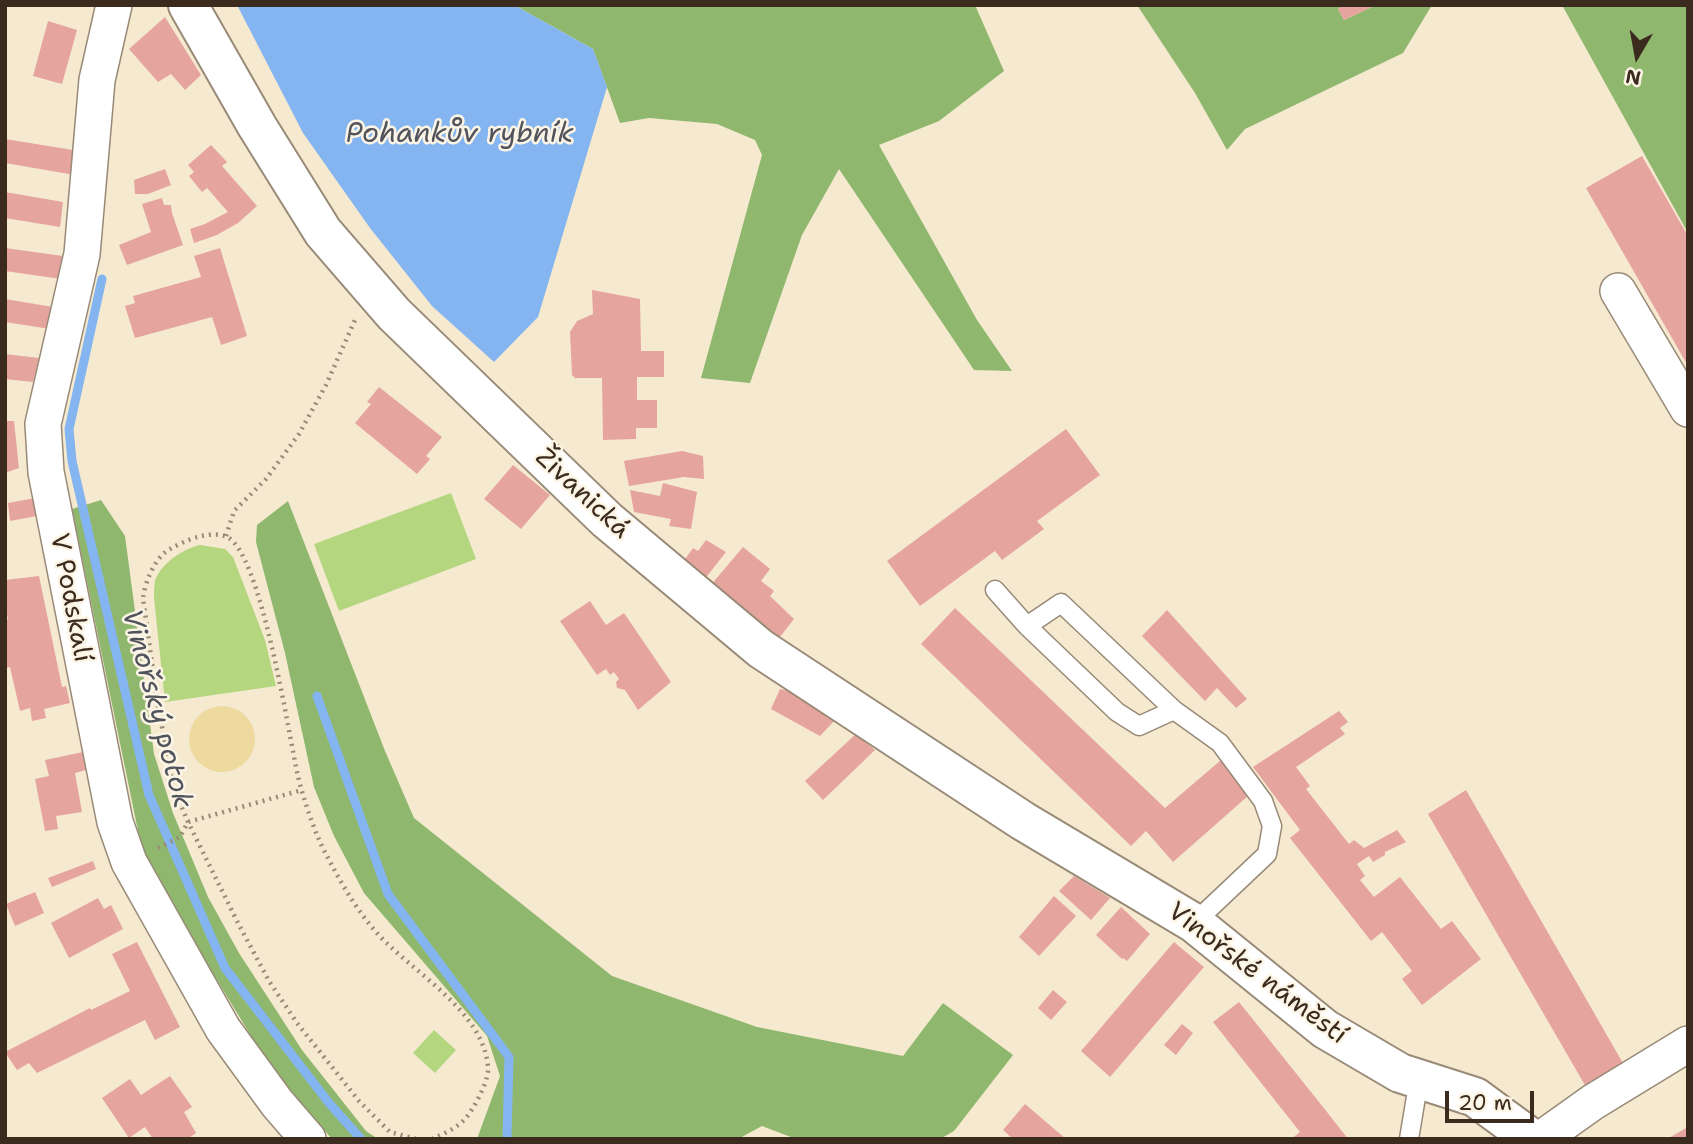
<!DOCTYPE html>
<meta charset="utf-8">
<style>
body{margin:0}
#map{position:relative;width:1693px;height:1144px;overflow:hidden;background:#f5e9d0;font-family:"Shantell Sans",sans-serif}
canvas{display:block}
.frame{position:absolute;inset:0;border:7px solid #3b2a1e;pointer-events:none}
.north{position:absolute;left:1602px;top:21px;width:70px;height:70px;-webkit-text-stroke:5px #fcf5e5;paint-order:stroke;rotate:190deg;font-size:19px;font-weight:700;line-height:28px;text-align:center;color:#3b2a1e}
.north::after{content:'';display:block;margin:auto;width:24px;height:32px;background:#3b2a1e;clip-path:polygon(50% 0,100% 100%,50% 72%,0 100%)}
.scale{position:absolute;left:1445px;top:1091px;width:89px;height:32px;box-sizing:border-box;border:4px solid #3b2a1e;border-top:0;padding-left:9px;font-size:21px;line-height:24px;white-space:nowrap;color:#3b2a1e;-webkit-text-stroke:5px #fcf5e5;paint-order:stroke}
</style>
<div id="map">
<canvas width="1693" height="1144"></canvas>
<div class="frame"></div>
<div class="north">N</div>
<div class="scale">20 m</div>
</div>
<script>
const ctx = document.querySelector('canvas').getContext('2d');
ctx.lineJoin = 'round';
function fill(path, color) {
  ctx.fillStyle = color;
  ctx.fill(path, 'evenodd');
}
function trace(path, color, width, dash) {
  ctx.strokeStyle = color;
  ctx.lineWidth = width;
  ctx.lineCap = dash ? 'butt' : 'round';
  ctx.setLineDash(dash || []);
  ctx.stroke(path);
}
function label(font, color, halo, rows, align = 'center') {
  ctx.font = font + ' "Shantell Sans",sans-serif';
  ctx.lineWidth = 5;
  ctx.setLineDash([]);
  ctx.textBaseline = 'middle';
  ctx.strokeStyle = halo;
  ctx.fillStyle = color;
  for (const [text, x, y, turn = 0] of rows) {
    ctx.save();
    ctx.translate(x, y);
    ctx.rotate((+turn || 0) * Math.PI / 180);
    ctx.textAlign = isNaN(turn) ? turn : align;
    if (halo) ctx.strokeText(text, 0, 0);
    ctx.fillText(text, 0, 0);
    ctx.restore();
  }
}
const green = new Path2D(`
 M451,493L476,559L339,611L314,544Z
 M200,545L225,549L233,557L265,640L276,686L165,702L154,598C154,593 154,586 155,581C161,563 183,549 200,545Z
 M434,1030L456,1050L435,1073L413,1053Z`);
const forest = new Path2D(`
 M514,5H975L1004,71L939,121L879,145L977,320L1012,371L974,370L839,169L802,235L750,383L701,378L762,155L755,140L717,124L649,118L620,123L593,49Z
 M1137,5H1345L1338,9L1344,20L1376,5H1432L1403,53L1245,129L1227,150L1195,93Z
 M1562,5H1688V233Z
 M101,500L125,536L154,754L173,813L208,897L239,953L302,1050L366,1131L378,1139H332L273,1072L144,860L72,509Z
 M288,501L385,751L414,818L612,976L757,1027L903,1056L943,1003L1013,1055L954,1131L940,1139H796L762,1126L738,1139H477L500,1076L487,1036L364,893L334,836L314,787L285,653L256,542L257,525Z`);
const sand = new Path2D(`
 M189 739a33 33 0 1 1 66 0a33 33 0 1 1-66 0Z`);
const water = new Path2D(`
 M237,5H514L593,49L607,87L538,317L494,362L432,306L370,228L303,133Z`);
const stream = new Path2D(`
 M102,279L69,429L72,461L149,795L225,968L329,1103L361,1139
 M317,696L388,894L509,1057L507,1139`);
const building = new Path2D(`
 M1345,5H1376L1344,20L1338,9Z
 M165,17L201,75L185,90L171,74L158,82L129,49Z
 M48,21L77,30L62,84L33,76Z
 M5,139L79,151L75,175L5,163Z
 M211,145L227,162L222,166L257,206L238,223L217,235L194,243L190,229L205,224L228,212L207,188L202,192L189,176L194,172L188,165Z
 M1642,156L1688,236V366L1586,188Z
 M165,169L171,185L148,194H135L134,180Z
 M5,192L63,202L60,227L5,218Z
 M162,198L164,205H171L172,213L183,245L127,265L119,245L151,232L142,204Z
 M5,248L63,256L61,279L5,271Z
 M220,248L247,336L221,345L212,317L135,338L125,306L135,303L133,296L201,277L194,256Z
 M592,290L640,299L641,351H664V377H637V400H657V428H636V439L603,440L602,378H575L572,375L570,332L577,321L593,314Z
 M5,299L53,307L50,329L5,322Z
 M5,354L39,358L33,382L5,379Z
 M379,387L442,437L426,456L430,459L417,474L355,423L371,404L367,402Z
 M5,421H14L19,468L5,473Z
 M1066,429L1100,475L1037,521L1044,529L1002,560L995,551L920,606L887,561Z
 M682,451L703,456L704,479L684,477L629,486L624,461Z
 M513,465L550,495L521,529L484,499Z
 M663,483L697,492L691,529L669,526L671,519L634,512L630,490L660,496Z
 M35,498L37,516L10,521L8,503Z
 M706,540L726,552L704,580L683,562L693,548L698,551Z
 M743,547L770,569L761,581L774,591L770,596L794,619L776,642L710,586Z
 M39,576L62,687L66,686L70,703L44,709L46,718L32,721L30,708L20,711L10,667L5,668V620L8,619L5,605V580Z
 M590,601L606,625L624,613L671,682L638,710L625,690L617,688L616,682L619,679L614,672L610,675L606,669L597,675L560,621Z
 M955,608L1165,808L1221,760L1248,796L1173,862L1146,831L1131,846L921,644Z
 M1167,610L1247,699L1236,708L1217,688L1205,701L1142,636Z
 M780,689L794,692L837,718L820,736L771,709Z
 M1339,711L1348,722L1340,728L1345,734L1296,767L1310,786L1306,789L1349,844L1354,840L1364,848L1397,830L1406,842L1385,852V855L1373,862L1369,856L1357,864L1365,876L1360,880L1374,897L1400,877L1441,929L1452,921L1481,959L1422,1005L1402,979L1412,971L1382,932L1371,941L1290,838L1300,830L1253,767Z
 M856,734L875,750L823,800L805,781Z
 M83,752L86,770L75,773L82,812L56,816L58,829L45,831L35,779L49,776L45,760Z
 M1466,790L1624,1065L1586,1087L1428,814Z
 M93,861L96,869L52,887L48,878Z
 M1074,876L1110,898L1091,920L1059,891Z
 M35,892L44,913L15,926L6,904Z
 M1054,896L1076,916L1039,956L1019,937Z
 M98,898L104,909L111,905L123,929L69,958L51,923Z
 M1121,907L1150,934L1127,961L1123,958L1122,959L1096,935Z
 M137,942L180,1027L155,1040L145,1020L37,1073L29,1063L17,1070L5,1052L90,1008L91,1010L130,991L112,954Z
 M1174,942L1204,967L1110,1077L1081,1051Z
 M1053,990L1067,1002L1051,1020L1038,1008Z
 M1239,1002L1327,1112L1348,1139H1291L1300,1132L1213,1022Z
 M1182,1024L1193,1033L1176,1055L1164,1045Z
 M170,1076L192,1107L184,1112L196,1133L187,1139H153L145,1127L129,1138L102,1098L130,1079L141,1095Z
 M1025,1104L1066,1139H1013L1003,1130Z
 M1688,1127V1139H1667Z`);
const path = new Path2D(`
 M226,536L234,511L266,479L299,434L326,385L355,320
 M158,848L180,837L188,822L302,790
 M416,1139L390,1132L359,1101L297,1023L269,981L239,925L188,822L173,786L157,700L143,598C145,582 155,557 170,549C186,540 207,531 225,536C261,547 289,738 298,776C303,798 316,837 327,856C341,883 356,909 376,932C410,971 485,1011 488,1068C489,1081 473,1111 464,1120C455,1129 443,1134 432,1139`);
const service = new Path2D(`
 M995,590L1027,626L1117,712L1139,726L1174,710
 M1027,626L1061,603L1174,710L1220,743L1263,801L1272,826L1267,854L1194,923
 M1409,1139L1419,1079`);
const minor = new Path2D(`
 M114,5L97,80L82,254L43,424L46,472L115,822L129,862L223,1029L277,1103L308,1139
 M1618,291L1688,409
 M1541,1139L1593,1102L1688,1044`);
const tertiary = new Path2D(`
 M188,5L257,126L323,232L394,314L607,520L761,649L1023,821L1194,923L1325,1029L1400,1073L1475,1097L1532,1139`);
const streetNames = [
 ["Živanická",582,494,43],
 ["V Podskalí",70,598,79],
 ["Vinořské náměstí",1257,974,37]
];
const waterNames = [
 ["Pohankův rybník",460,135],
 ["Vinořský potok",156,709,75]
];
fill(green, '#b4d67f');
fill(forest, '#8fb76e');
fill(sand, '#eeda9e');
fill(water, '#85b5f0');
trace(stream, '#85b5f0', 9);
fill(building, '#e6a49e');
trace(service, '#988a77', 21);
trace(minor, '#988a77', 38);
trace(tertiary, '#988a77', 42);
trace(path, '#988a77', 4.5, [2, 5]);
trace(service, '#fff', 18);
trace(minor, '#fff', 35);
trace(tertiary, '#fff', 38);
label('26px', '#3b2a1e', '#fcf5e5', streetNames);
label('italic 28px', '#51545d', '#fcf5e5', waterNames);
</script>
